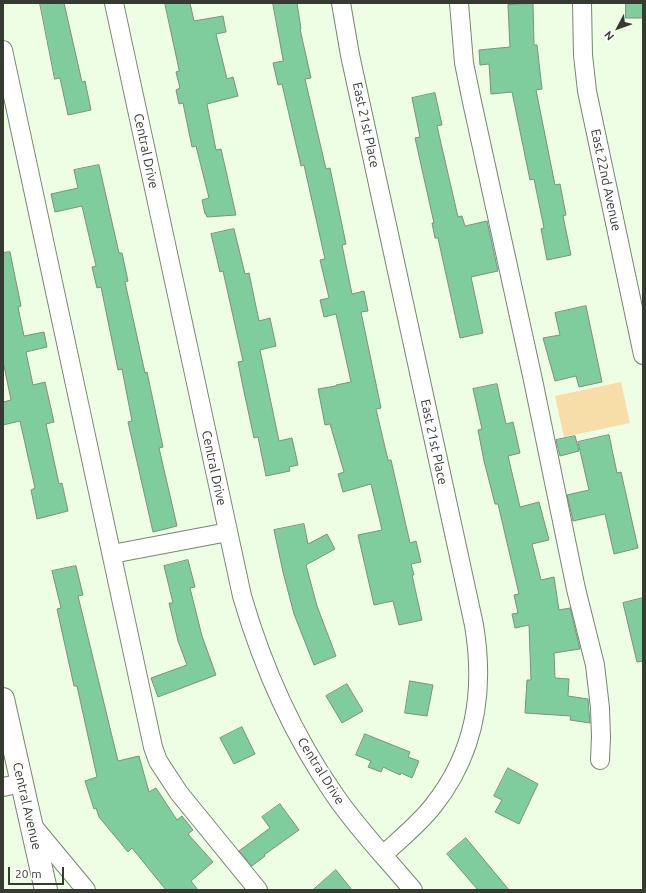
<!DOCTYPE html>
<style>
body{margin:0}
#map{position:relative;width:646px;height:893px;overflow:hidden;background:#eefee4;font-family:Ubuntu,sans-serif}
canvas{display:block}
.frame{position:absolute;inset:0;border:4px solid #353b31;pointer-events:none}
.north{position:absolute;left:598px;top:8px;width:40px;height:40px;-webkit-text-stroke:3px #fff;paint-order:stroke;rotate:229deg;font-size:11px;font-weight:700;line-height:16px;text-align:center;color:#353b31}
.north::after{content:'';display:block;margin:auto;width:14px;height:18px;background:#353b31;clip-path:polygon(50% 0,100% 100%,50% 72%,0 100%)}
.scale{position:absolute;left:8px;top:867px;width:56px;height:18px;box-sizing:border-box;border:2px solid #353b31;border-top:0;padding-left:5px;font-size:12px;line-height:14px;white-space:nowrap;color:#353b31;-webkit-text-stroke:3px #fff;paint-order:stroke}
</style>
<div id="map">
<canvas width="646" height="893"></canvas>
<div class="frame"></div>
<div class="north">N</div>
<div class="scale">20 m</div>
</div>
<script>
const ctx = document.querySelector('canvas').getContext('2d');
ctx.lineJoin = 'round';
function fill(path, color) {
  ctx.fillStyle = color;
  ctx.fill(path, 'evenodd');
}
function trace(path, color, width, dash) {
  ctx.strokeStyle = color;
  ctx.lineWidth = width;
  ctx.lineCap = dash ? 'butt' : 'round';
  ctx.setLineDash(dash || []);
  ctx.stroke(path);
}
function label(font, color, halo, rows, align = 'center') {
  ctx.font = font + ' Ubuntu,sans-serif';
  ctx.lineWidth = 4;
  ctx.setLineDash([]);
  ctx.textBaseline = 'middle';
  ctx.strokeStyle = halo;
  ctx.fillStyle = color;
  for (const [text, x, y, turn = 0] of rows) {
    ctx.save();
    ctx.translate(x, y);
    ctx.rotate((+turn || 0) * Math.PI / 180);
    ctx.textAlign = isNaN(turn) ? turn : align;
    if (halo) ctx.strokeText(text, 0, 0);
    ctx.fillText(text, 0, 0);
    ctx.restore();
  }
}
const green = new Path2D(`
 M621,382L630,423L564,437L555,396Z`);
const building = new Path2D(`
 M40,3H64L82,82L85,81L91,110L68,115L60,78L55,79Z
 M165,3H190L194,21L223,16L226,32L216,34L227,79L233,77L238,96L207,104L216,150L221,149L236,215L207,217L206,214H205L202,200L209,198L196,146L192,147L183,103L179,104L176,90L180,88L176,72L179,71Z
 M273,3H297L301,29H300L311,78L305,79L326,169L330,168L346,244L342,245L352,294L364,291L368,311L361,312L381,408L376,409L388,460H391L410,543L416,541L421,562L411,564L414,575H412L422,620L399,625L393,601L374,605L358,535L382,530L371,484L343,492L338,474L344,472L330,424L325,425L318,389L336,386V385L351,382L336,314L324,317L320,300L329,298L320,260L325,259L304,165L301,166L282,84L278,85L273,63L283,61Z
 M626,3H643V18H626Z
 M533,4L534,45H537L542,89L536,90L555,185L560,184L566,215L563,216L571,255L547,260L541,229L544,228L534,179L530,180L512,92L491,94L489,64L480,65L479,50L510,47L508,5Z
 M435,93L442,125L437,126L458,217L462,216L465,226L487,221L498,271L471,277L483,333L460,338L438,238H435L432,223H434L415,138L420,137L412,98Z
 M99,165L119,253H122L128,281L125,282L145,373L147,372L163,447L159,448L177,526L153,532L128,422L132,421L122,369L118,370L101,287L97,288L92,267L96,266L82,206L55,212L51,194L78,188L74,170Z
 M234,229L245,274L249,273L259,321L270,318L276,346L260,350L279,441L292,438L298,465L289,467L290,471L266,476L258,437L254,438L243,387L238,362L243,361L223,271L220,272L211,234Z
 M10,252L21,306L18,307L24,336L44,332L47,347L26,352L33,385L45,382L54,422L46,424L59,484L62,483L68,511L37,519L31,490L35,488L20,421L3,425V402L11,400L3,361V253Z
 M586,306L602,382L579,387L576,376L555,381L543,338L560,335L555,313Z
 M497,384L506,424L513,422L520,453L508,456L520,507L539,502L549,540L532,544L541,580L554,577L559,610L570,608L580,649L554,653L555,678L569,679L568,696L588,699L590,723L570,720L571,716L525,713L527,680H531L529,625L515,628L512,614L518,613L514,595L519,594L498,504H495L484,461L478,430L482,429L473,389Z
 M609,435L617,473L621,472L638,548L614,554L605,514L573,521L567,495L589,490L578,442Z
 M575,436L579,451L560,456L556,440Z
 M304,524L308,544L327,534L335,549L306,565L317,606L336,656L314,665L294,614L283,572L274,530Z
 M188,560L195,587L190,588L202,636L216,675L158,697L151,678L187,665L178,641L169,603H173L164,566Z
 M76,566L83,595L78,596L118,761L139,756L149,792L156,788L177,820L182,816L193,830L188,834L213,862L191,881L198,890H166L132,848L128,852L99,817L96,808L94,809L85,781L97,777L77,686H74L57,609L61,608L52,571Z
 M643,598V661L637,662L623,603Z
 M410,681L433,685L427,716L405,713Z
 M347,684L363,711L342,723L326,696Z
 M242,727L255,754L234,764L220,738Z
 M365,734L410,752L408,757L419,761L412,778L401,773L400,775L383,767L381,772L368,767L371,761L356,755Z
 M508,768L538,784L519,824L495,812L502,800L494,796Z
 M280,804L299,830L264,855L265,856L252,866L239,851L270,828L262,817Z
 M466,838L509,890H478L447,854Z
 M336,870L352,890H313Z`);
const minor = new Path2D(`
 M114,3L242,596C263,668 291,732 334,794C357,828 386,858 413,890
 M341,3L350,55L474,625C485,691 476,752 433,806C419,824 400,839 383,855
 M459,3L464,63L472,102L533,380L576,589L595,665L600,708L601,737L600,760
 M582,3L583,55L587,91L643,355
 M3,50L153,747L158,761L179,793L258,890
 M112,554L228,532
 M3,787L22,783
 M32,825L86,890`);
const major = new Path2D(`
 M3,699L46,890`);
const streetNames = [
 ["East 21st Place",366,125,78],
 ["Central Drive",146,151,78],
 ["East 22nd Avenue",606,180,78],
 ["East 21st Place",434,442,78],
 ["Central Drive",214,468,78],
 ["Central Drive",321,771,58],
 ["Central Avenue",27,806,77]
];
fill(green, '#f7dda8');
fill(building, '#7fcc9c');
trace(building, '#799282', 1);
trace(minor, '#78866f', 20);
trace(major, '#78866f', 24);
trace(minor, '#fff', 18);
trace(major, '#fff', 22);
label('13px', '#353b31', '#fff', streetNames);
</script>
